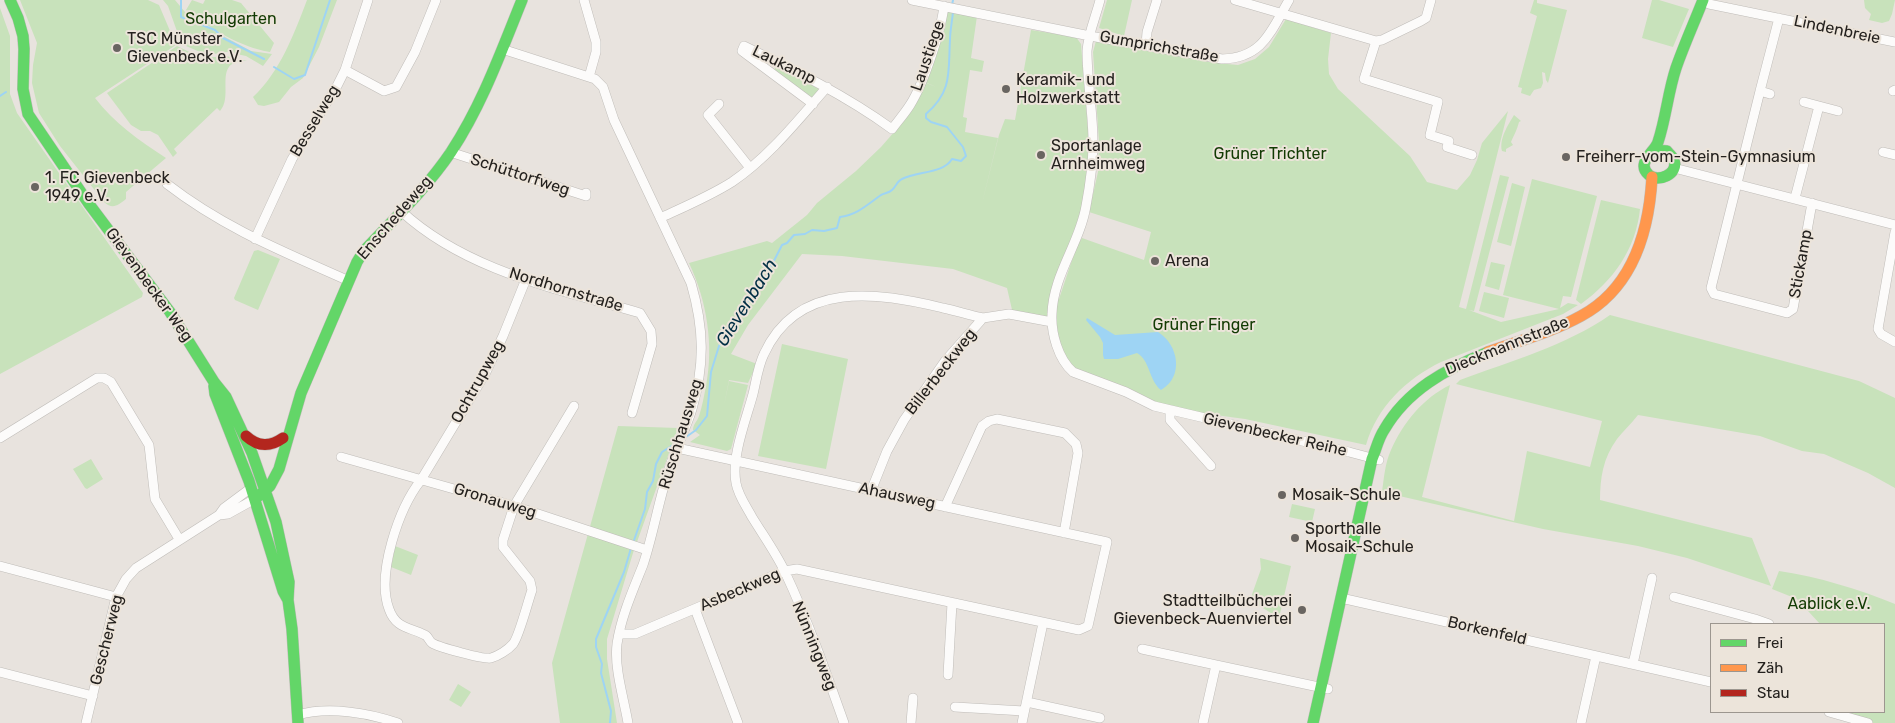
<!DOCTYPE html>
<meta charset="utf-8">
<style>
body{margin:0}
#map{position:relative;width:1895px;height:723px;overflow:hidden;background:#e8e3de;font-family:Rubik,sans-serif}
canvas{display:block}
.legend{position:absolute;left:1710px;top:623px;width:175px;height:90px;box-sizing:border-box;background:#ece4da;border:1px solid #9c968f;margin:0;padding:6px 9px;list-style:none;font-size:15px;color:#24211e}
.legend li{display:flex;align-items:center;gap:10px;height:25px}
.legend b{width:25px;border:1px solid #9c968f}
</style>
<div id="map">
<canvas width="1895" height="723"></canvas>
<ul class="legend">
<li><b style="height:6px;background:#63d668"></b>Frei</li>
<li><b style="height:6px;background:#ff974d"></b>Zäh</li>
<li><b style="height:6px;background:#b3261e"></b>Stau</li>
</ul>
</div>
<script>
const ctx = document.querySelector('canvas').getContext('2d');
ctx.lineJoin = 'round';
function fill(path, color) {
  ctx.fillStyle = color;
  ctx.fill(path, 'evenodd');
}
function trace(path, color, width, dash) {
  ctx.strokeStyle = color;
  ctx.lineWidth = width;
  ctx.lineCap = dash ? 'butt' : 'round';
  ctx.setLineDash(dash || []);
  ctx.stroke(path);
}
function label(font, color, halo, rows, align = 'center') {
  ctx.font = font + ' Rubik,sans-serif';
  ctx.lineWidth = 4;
  ctx.setLineDash([]);
  ctx.textBaseline = 'middle';
  ctx.strokeStyle = halo;
  ctx.fillStyle = color;
  for (const [text, x, y, turn = 0] of rows) {
    ctx.save();
    ctx.translate(x, y);
    ctx.rotate((+turn || 0) * Math.PI / 180);
    ctx.textAlign = isNaN(turn) ? turn : align;
    if (halo) ctx.strokeText(text, 0, 0);
    ctx.fillText(text, 0, 0);
    ctx.restore();
  }
}
const green = new Path2D(`
 M20,0H148L159,5L176,45L95,98C114,123 140,141 166,158L126,192V199C118,205 113,210 104,202L60,146L39,113L32,83L33,65L37,43Z
 M163,0H175L185,12L203,25L251,51L272,54L263,66L246,56L227,52L207,55L186,46L179,37L168,6Z
 M192,0L203,4L205,0H232L241,3L274,43L270,52C240,47 211,29 186,10Z
 M307,0H337L319,47L303,78L291,87L279,102L264,106L258,105L253,97C280,72 294,34 307,0Z
 M1107,0H1132L1124,36L1099,28Z
 M1534,0H1537V3L1567,10L1548,83L1546,80L1545,73L1542,72L1543,83L1541,88L1534,90L1530,96L1521,93L1522,88L1518,87L1537,16L1530,13Z
 M1652,0H1659L1689,9L1673,47L1642,38Z
 M1864,0H1895L1892,14L1889,21L1882,23L1869,20L1871,14L1865,8Z
 M0,8L10,36V94L17,113L143,293L142,297L0,374Z
 M943,9L977,16L971,58L984,61L982,72L970,70L963,117L967,118L965,132L998,138L981,207L999,135L1005,119L1015,120L1031,30L1076,37L1081,44L1089,141L1088,170L1082,207L1060,276L1049,323L1013,314L1007,288L953,269L842,256L802,254L748,325L731,354L757,364L748,383L729,380L724,406L729,381L748,385L731,449L727,451L690,442L700,435L693,430C693,424 697,422 699,416C702,407 704,396 706,386C714,345 707,301 689,263L767,241L772,243L807,215L817,203L856,171L881,147L895,131L924,82L936,87L925,82Z
 M1286,19L1331,33L1328,59L1329,74L1338,89L1410,156L1427,182L1457,190L1470,175L1477,160L1482,143L1508,111L1459,307L1466,309L1500,175L1509,177L1474,311L1469,310L1501,322L1559,309L1503,295L1532,179L1597,196L1571,297L1563,296L1560,308L1568,303L1578,305L1563,314L1441,362C1406,379 1377,407 1366,445L1245,419L1171,409L1075,370L1064,361L1054,325L1055,301L1059,299L1077,245L1082,238L1144,260L1151,232L1089,212L1098,172L1099,142L1093,52L1096,41L1125,44L1216,63L1238,65L1255,59L1269,47Z
 M177,46L202,58L226,56L247,61C211,60 235,95 220,111L217,108L174,149L177,153L173,157L158,135L150,131H141L131,125L107,93Z
 M776,66L821,90L813,100L774,70Z
 M1514,115L1521,121L1519,122C1517,130 1514,135 1511,142L1513,145L1506,149V152L1502,151C1499,139 1508,125 1514,115Z
 M1512,183L1525,187L1511,246L1497,242Z
 M1601,200L1640,209C1636,249 1613,281 1581,304L1576,300Z
 M258,250L280,259L258,310L235,300L234,298L254,251Z
 M1491,262L1505,265L1499,290L1485,286Z
 M1484,292L1509,298L1504,318L1479,311Z
 M1610,315L1859,381L1895,398V488L1868,473L1824,454L1802,451L1760,436L1638,415C1631,424 1623,431 1617,439C1603,458 1600,478 1600,500L1752,538L1771,586L1687,558L1638,546L1543,529L1382,492C1384,478 1385,463 1391,450C1403,423 1423,398 1450,385L1422,497L1514,521L1527,451L1590,467L1602,421L1456,384L1460,380C1511,361 1565,346 1610,315Z
 M782,344L848,359L826,469L758,456Z
 M618,426L678,428L633,553L607,639V659L617,723H560L552,663Z
 M91,459L103,479L87,489L85,488L73,469Z
 M1292,504L1315,509L1312,522L1289,517Z
 M395,546L418,555L411,575L391,567Z
 M1260,558L1291,566L1279,618L1250,600L1261,569Z
 M1779,571C1819,577 1858,589 1895,604V723H1873L1839,712H1884V624H1820L1797,599L1772,589Z
 M458,684L471,692L461,707L449,700Z`);
const water = new Path2D(`
 M1087,318L1115,335L1158,332C1179,345 1184,377 1161,390C1149,381 1150,360 1137,353L1118,359H1104L1103,355V343L1100,337L1086,320Z`);
const stream = new Path2D(`
 M181,0V17L215,30L223,38L264,59
 M952,5L953,0
 M274,67L294,79L305,75L330,0
 M0,96L6,92
 M686,437L696,430L707,416L711,372L719,346L732,331L748,301L757,294L782,245L787,243L794,235L805,234L812,230L824,231L837,228L840,217C857,215 868,204 881,195C885,193 889,193 892,190C896,187 897,181 902,179C917,171 943,174 952,159L961,161L966,156L963,147L947,127L931,122L926,118V114C953,91 948,71 950,40C950,31 952,22 953,12
 M633,543L645,509L647,492L653,481L656,464L662,452L673,445
 M610,723L611,711L601,673L602,664L596,647V639L624,572L631,548`);
const street = new Path2D(`
 M584,0L596,42V52L589,77
 M912,0L1090,36L1222,59C1263,58 1271,31 1289,0
 M1100,0C1096,16 1088,34 1087,51C1087,81 1093,112 1093,142C1093,163 1090,185 1086,206C1080,243 1053,275 1052,314C1051,333 1058,359 1073,372L1126,392L1154,406L1349,452L1379,460
 M1235,0L1376,41L1382,40L1421,21L1426,18L1431,0
 M1709,4L1895,42
 M1376,41L1364,79L1438,102L1430,135L1449,141L1447,147L1472,155
 M1146,45L1147,32L1157,0
 M502,49L595,79L603,87L614,120L691,283C704,328 705,364 692,409C686,429 676,447 670,466C659,498 654,532 643,565C633,590 621,617 617,644C614,668 624,699 628,723
 M345,70L384,91L396,87L415,52L436,0
 M1760,91L1779,18
 M1893,91L1895,90
 M1770,94L1760,91L1711,288L1714,294L1787,313L1793,309L1812,203
 M1804,102L1819,106
 M719,104L708,115L750,168
 M813,104L742,51L744,46C796,71 845,95 892,129C898,121 905,113 910,105C924,83 941,31 944,6
 M450,152L586,196V193
 M1883,152L1895,155
 M1674,168L1895,225
 M167,184C224,228 282,251 347,280
 M1795,198L1819,106L1838,111
 M401,211C466,271 558,289 640,313L651,331L652,344L632,413
 M660,218C684,207 710,196 732,182C769,157 798,120 827,87
 M1895,232L1878,329L1881,334L1895,342
 M255,239L292,159L337,86L345,70L368,0
 M526,279L503,336L485,374L421,480C399,508 376,574 389,609C396,629 410,627 425,635C428,636 429,641 432,643C438,647 485,660 491,658C498,656 508,650 513,644C519,637 528,601 532,590L530,581L503,547V540L514,506L574,406
 M1170,410V420L1211,466
 M0,438L97,378H104L111,382L149,445L155,499L179,539
 M341,457L514,506L647,550
 M871,491L887,451L904,420L945,361L983,318L1009,314L1052,322
 M945,507L982,426L989,421L997,419L1065,433L1076,444L1078,453L1064,533
 M219,515L228,514L255,499
 M0,566L116,597
 M1674,597L1755,619L1769,624
 M1341,598L1711,682
 M695,609L738,723
 M619,634H635L784,571L797,569L1079,630L1088,626L1107,542L677,448
 M1142,649L1216,665
 M1633,664L1652,578
 M0,672L93,696
 M948,675L952,603
 M1027,702L1100,718
 M955,707L1024,711
 M1829,712L1868,723
 M298,715C328,706 369,713 398,723
 M86,723L116,597L126,579L136,568L219,515L224,508L251,488
 M844,723C826,672 808,621 785,572C776,553 763,535 752,517C746,506 738,495 736,483C731,457 746,420 753,394C756,382 758,366 764,354C798,280 877,292 943,308C957,311 969,315 983,318
 M911,723L913,698
 M1022,723L1043,623
 M1203,723L1216,665L1328,689
 M1581,723L1596,656`);
const fast = new Path2D(`
 M10,0L18,18L23,36L24,49L23,89L28,114L89,204L170,312L214,382L226,397L252,453L276,522L289,582L288,600
 M1656,150L1667,151C1669,154 1673,157 1674,160C1679,174 1658,183 1649,175C1635,163 1655,152 1658,142C1666,118 1668,92 1676,68C1684,45 1694,23 1703,0
 M214,386L215,394L249,481L283,591L288,600L292,629L298,723
 M255,499L270,486L279,469L301,393L357,262L363,252C393,220 426,189 451,152C482,105 501,52 522,0
 M1313,723L1372,459C1376,450 1378,439 1384,430C1407,390 1446,369 1488,352`);
const slow = new Path2D(`
 M1488,352C1519,341 1552,332 1581,316C1633,288 1649,232 1652,177`);
const jam = new Path2D(`
 M246,436C258,447 270,447 283,438`);
const markers = [
 [117,48,5,"#696561"],
 [1006,89,5,"#696561"],
 [1041,155,5,"#696561"],
 [1566,157,5,"#696561"],
 [35,187,5,"#696561"],
 [1155,261,5,"#696561"],
 [1282,495,5,"#696561"],
 [1295,538,5,"#696561"],
 [1302,610,5,"#696561"]
];
const parkNames = [
 ["Schulgarten",231,19],
 ["Grüner Trichter",1270,154],
 ["Grüner Finger",1204,325],
 ["Aablick e.V.",1829,604]
];
const streetNames = [
 ["Lindenbreie",1837,30,12],
 ["Gumprichstraße",1159,47,10],
 ["Laustiege",928,56,-71],
 ["Laukamp",784,65,26],
 ["Besselweg",315,121,-59],
 ["Schüttorfweg",520,175,18],
 ["Enschedeweg",395,218,-49],
 ["Stickamp",1801,264,-80],
 ["Gievenbecker Weg",149,285,54],
 ["Nordhornstraße",566,290,17],
 ["Dieckmannstraße",1507,346,-22],
 ["Billerbeckweg",941,372,-52],
 ["Ochtrupweg",478,382,-61],
 ["Rüschhausweg",681,434,-73],
 ["Gievenbecker Reihe",1275,435,13],
 ["Ahausweg",897,496,12],
 ["Gronauweg",495,501,17],
 ["Asbeckweg",740,590,-23],
 ["Borkenfeld",1487,631,13],
 ["Gescherweg",107,640,-76],
 ["Nünningweg",814,646,68]
];
const poiNames = [
 ["TSC Münster",127,39],
 ["Gievenbeck e.V.",127,57],
 ["Keramik- und",1016,80],
 ["Holzwerkstatt",1016,98],
 ["Sportanlage",1051,146],
 ["Arnheimweg",1051,164],
 ["Freiherr-vom-Stein-Gymnasium",1576,157],
 ["1. FC Gievenbeck",45,178],
 ["1949 e.V.",45,196],
 ["Arena",1165,261],
 ["Mosaik-Schule",1292,495],
 ["Sporthalle",1305,529],
 ["Mosaik-Schule",1305,547],
 ["Stadtteilbücherei",1292,601,"right"],
 ["Gievenbeck-Auenviertel",1292,619,"right"]
];
const waterNames = [
 ["Gievenbach",747,303,-58]
];
fill(green, '#c8e2bb');
fill(water, '#9ed4f4');
trace(stream, '#9ed4f4', 2);
trace(street, '#bfbcb8', 10);
trace(fast, '#bfbcb8', 12);
trace(slow, '#bfbcb8', 12);
trace(jam, '#bfbcb8', 12);
trace(street, '#fcfbfa', 9);
trace(fast, '#63d668', 11);
trace(slow, '#ff974d', 11);
trace(jam, '#b3261e', 11);
for (const [x, y, r, color] of markers) {
  const dot = new Path2D();
  dot.arc(x, y, r, 0, 2 * Math.PI);
  ctx.fillStyle = color;
  ctx.fill(dot);
  trace(dot, '#ece4da', 2);
}
label('16px', '#123b03', '#ece4da', parkNames);
label('16px', '#24211e', '#ece4da', streetNames);
label('16px', '#24211e', '#ece4da', poiNames, 'left');
label('italic 18px', '#002e44', '#ece4da', waterNames);
</script>
